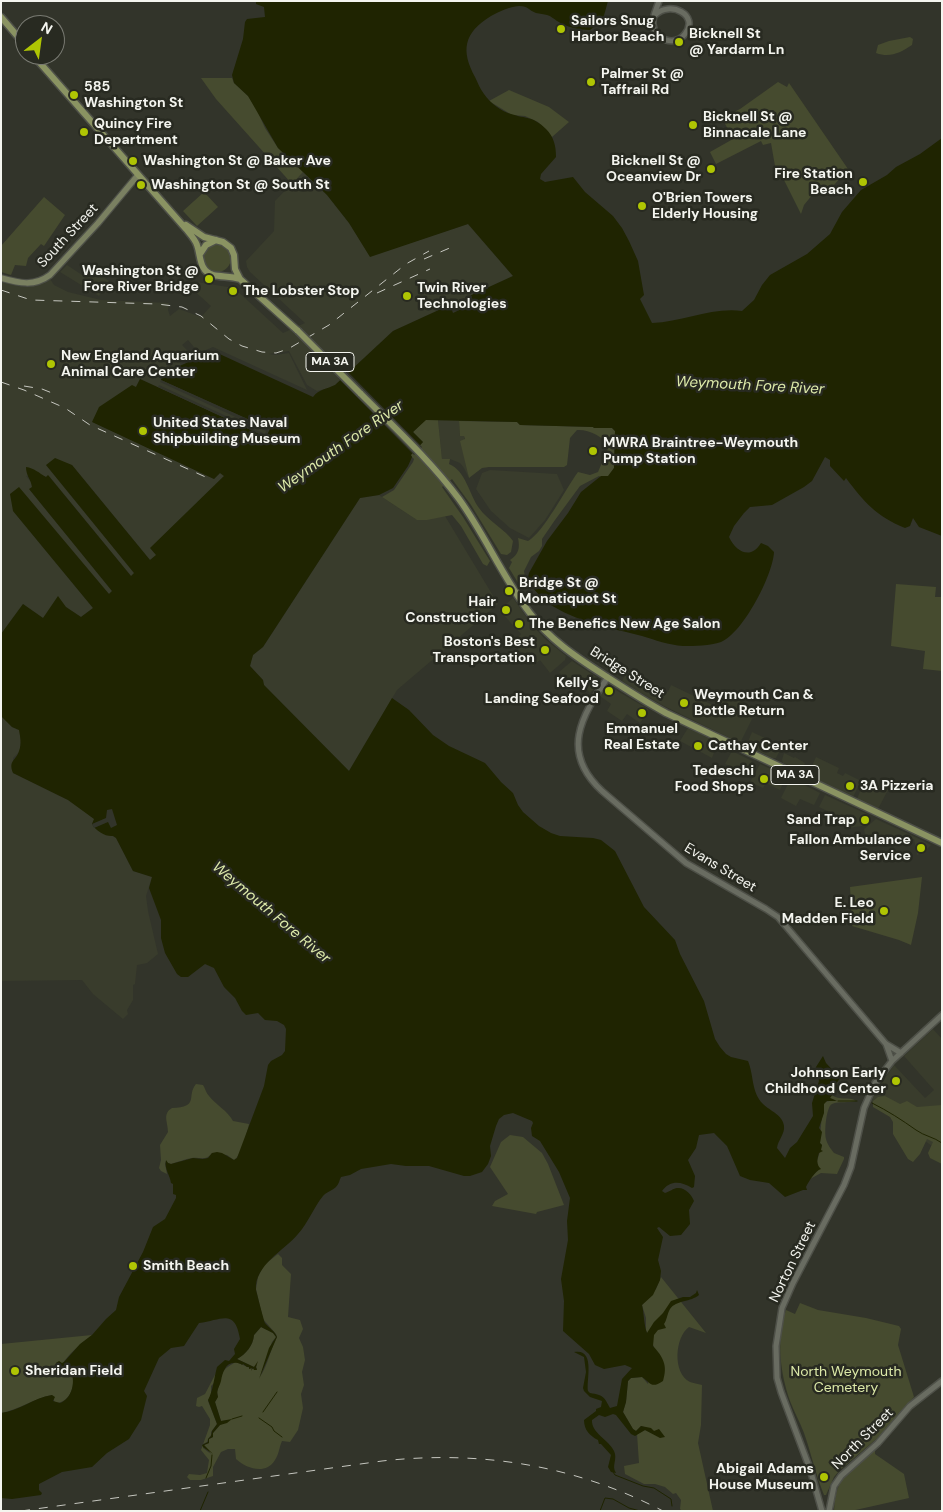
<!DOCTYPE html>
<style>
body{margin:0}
#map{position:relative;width:943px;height:1512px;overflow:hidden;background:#32342a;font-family:"DM Sans",sans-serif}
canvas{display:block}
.frame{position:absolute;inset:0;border:2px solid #f4f5ef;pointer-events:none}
.north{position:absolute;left:15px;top:15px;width:50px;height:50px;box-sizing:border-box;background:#282a21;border:1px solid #7a7b73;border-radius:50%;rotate:30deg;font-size:14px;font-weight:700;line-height:20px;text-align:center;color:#f4f5ef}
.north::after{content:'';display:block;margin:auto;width:18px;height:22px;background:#afc503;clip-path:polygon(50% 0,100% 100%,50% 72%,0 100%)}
</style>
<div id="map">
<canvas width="943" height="1512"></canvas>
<div class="frame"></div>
<div class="north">N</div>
</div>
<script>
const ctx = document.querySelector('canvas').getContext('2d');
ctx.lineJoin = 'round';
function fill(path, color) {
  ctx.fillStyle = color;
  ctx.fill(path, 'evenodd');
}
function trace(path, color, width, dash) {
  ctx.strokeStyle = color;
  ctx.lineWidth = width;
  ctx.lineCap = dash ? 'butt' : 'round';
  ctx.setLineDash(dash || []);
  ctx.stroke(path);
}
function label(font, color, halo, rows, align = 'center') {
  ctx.font = font + ' "DM Sans",sans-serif';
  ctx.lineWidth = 5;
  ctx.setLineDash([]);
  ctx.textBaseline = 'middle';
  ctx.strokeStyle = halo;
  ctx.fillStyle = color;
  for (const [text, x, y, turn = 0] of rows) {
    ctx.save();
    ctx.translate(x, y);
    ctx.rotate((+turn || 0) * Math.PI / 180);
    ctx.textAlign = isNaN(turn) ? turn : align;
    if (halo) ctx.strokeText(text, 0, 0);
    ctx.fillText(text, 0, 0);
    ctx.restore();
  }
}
const built = new Path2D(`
 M303,172L327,195L349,223L370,256L468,224L513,276L393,331L335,385L329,388L317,391L307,385L289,351L269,354L275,355L289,353L307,390L213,347L199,353L188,340L182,345L187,350L178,357L181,366L164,373L161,380L270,429L266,437L140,379L136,387L93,422L214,479L220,473L224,476L151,548L157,555L150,560L72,465H46L135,574L131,576L49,476L46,477L40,475L26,476L31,482L32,487L30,490L112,591L109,594L13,511L93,608L81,617L66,607L43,618L23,604L1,634V282L23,287H29L50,279L54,285L68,292L101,300L169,303L168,310L170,316L179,309L201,317L211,306L191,288L197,282L234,288L283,333L305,323L250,272L247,267L246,261L274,231L275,201Z
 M67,265L82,275L88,267L109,281L99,296L60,272Z
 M438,420H459L460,436H464L469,478L464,468L460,463L450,459H442Z
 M490,470L557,474L564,490L545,520L529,538L510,528L491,511L476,489L482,473Z
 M379,495L414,518L421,520L445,516L498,604L397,690L349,771L264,685L263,680L250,666L251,660L253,655L263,647L360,498Z
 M513,598L532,625L545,639L566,656L565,660L550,673L540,660L533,666L513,643L521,634L499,610Z
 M572,661L599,679V684L590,693L576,678L569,684L559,672Z
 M628,670L640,677L642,686L646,688L651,682L668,692L671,685L717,707L723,693L757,709L741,741L738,742L664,706L639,692L622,681Z
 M609,686L648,709V712L640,723L627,714L622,721L607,711L611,704L600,696Z
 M1,716L12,727L19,730L21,739L20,751L13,758V773L68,800L95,819L92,824L116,838L133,871L152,877L146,896L148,911L158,954L147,963L137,965L135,984L133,985V1000L127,1010L128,1014L123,1019L93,994L82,980L1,981Z
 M688,728L718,742L712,758L680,741Z
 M752,732L782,746L776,758H772L748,746L747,744Z
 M732,751L752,761L747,774L734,768L732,772L728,770L730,766L725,764Z
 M784,753L794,758L795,757L805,763L802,771L783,763L782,760Z
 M816,757L839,768L837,773L843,776L845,773L861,781L853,797L808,776V774Z
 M760,764L786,776L780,790L766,783L763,788L750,782Z
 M791,778L820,793L814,805L800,799L796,806L781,798Z
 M865,779L888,790L878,809L857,799Z
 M825,795L869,815L870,817L869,820L862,826L848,828V821L819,807Z
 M876,819L915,837L931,845L924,852L917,855L914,839L867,845L864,829Z
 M933,1029L942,1039V1132L932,1146L914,1133L916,1130L871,1102L876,1091L894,1065L925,1098L934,1090L904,1056Z`);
const green = new Path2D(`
 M910,37L913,39L912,45C900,53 890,58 876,53L878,45L889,41Z
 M201,78H232L234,83L248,96L256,108L265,128L278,148L303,172L292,184L216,99Z
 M778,82L787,87L789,83L848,169L827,193L813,194L804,205L801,214L777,166H775L771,143L763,145L761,141L716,164L710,152L733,139L722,118L740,109Z
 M509,90L549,107L569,122L552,137L538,122L525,116L512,115L489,101Z
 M204,192L218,207L197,226L183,211Z
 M44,197L65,215L44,246L41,244L28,258L26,266L15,265L11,275L1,272V246Z
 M203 258a14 14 0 1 1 28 0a14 14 0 1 1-28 0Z
 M425,420H438L442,459H450L449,464C466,471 469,494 479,508C488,521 506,530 513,541L511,552L507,555L501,554L471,505L452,479L442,487L463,517L490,561L487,566L483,564L461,526L452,515L427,520H417L382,497L394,490L413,462L414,459L410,455L423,442L413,432Z
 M459,421L517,422L520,425L593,427L594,428H612L615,431L614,468L608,477L603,478L599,476L580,486L555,520L542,539V546L539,551L531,557L524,571L526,583L520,586L509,568L512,562L510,560C519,554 520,548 518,538L528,541C544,532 566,488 578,472L590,475L598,472L609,446C604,437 588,429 577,430L570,438L567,465L564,467H489L482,468L469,478L460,441L465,439L464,436H460Z
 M896,584L936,587L935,597H942V671L923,669L925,651L891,646Z
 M922,877L918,913L911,945L899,940L852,926L850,887Z
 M196,1084L203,1085C205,1088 206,1093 209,1096C216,1105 228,1111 233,1121L249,1124C247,1133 241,1156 234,1160L227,1155L212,1153C206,1161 201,1157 192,1158C185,1159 178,1162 171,1164L168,1163L166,1161L165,1164L167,1174L161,1171L159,1168L161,1160L160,1145L168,1132C168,1122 162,1114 172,1108C200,1107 186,1096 196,1084Z
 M832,1095C839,1101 849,1096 856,1101C849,1103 839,1101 832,1104C826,1107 824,1133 826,1139C827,1144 831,1149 834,1153L844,1157V1159L837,1174L821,1173L810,1179L818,1170L817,1161L822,1145L820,1143C820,1129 822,1116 824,1102L835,1100L830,1098Z
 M885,1096L900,1104L907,1101L917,1107L942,1105V1164L930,1158L928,1153L933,1142L927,1139L920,1154L913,1162L908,1159L893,1134V1122L890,1117L873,1107V1101L878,1097Z
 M510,1135L523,1137L542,1153L548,1164L564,1205L537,1212L536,1214L492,1206L495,1201L508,1194L490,1167L501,1142Z
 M278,1254L282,1258V1265L291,1274L288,1317L300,1320L303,1329L299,1338L303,1347L305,1360L302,1372L304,1385L301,1394L303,1408L298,1430L290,1442L282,1441C279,1448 279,1454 275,1460C266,1475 247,1469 236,1459L235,1449H228L221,1452L213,1467V1476L201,1480H190L187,1477L189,1474L200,1475L207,1473L209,1460L201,1450L210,1425V1419L202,1406L199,1407L196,1406L197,1398L205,1394L216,1373L215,1382L211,1386V1395L208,1401L217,1424L211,1432V1435L208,1439L207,1442L203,1444V1448L211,1454L204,1445L209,1443V1439L213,1437V1433L220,1425L230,1420L221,1421L215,1402L218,1396L217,1392C223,1375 218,1371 236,1362L252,1369H257L256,1367L257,1365L254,1367L237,1359C246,1354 253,1346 254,1335L261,1327L273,1333L276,1337L272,1342L260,1377C268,1365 270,1350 277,1337L276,1334L263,1319L256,1289L258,1277L264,1265Z
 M661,1277L706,1333L689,1327C675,1337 672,1373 690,1382C693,1383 698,1384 702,1385L701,1425L698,1443L713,1511H682L680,1509L681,1500L676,1493L673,1494L665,1487L655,1484H644L625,1474L624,1466L639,1463L637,1434L645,1430L660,1437L654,1431L641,1426L636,1431L633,1429L623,1412L626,1402L628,1381L631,1378L642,1377L648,1384L654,1347L646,1330V1318L642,1305L656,1289Z
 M800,1303L818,1310L866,1318L899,1326L901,1329L898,1345L914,1397L881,1435L839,1471L834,1477L826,1495H824C816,1475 811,1453 804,1433C800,1422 794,1412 790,1401C780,1372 776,1339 786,1310L795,1314Z
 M92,1335C81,1343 64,1358 59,1370L70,1372C78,1382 70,1404 55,1403L52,1395C34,1398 19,1410 1,1413V1344Z
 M875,1450V1454L904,1474L909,1498L851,1511H834C836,1474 850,1471 875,1450Z`);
const water = new Path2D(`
 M256,1H608L603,19L590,30C579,30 566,27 557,21C554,19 551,16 547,15C544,14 540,14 536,13C528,10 529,6 519,6C509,7 500,11 491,16C463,33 461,51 475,77C478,83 480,89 484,94C490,103 501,111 511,114C526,119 533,116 546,129C554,137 556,146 556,157L541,174L540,179L545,182L573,177L585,192L613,216L622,228L629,241L638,261L644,295L640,299L652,323C683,322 712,307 742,311L754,300L762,285L770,275L807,254L830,234L842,212L861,190L887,175L896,167L920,154L942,138V536L919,527L913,518L910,526L905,528C876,516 864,502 846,478L844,481L830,466V460L825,457L812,481L804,487L772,505L750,507L744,513L734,526L729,537C736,552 751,560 761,543L768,546L774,552C773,575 743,633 721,642C710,646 694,646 683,646C669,645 655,640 642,636C611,628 576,622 548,603C540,597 534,589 527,581L529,573L547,541L568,513L581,492L601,476H608L614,468L615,431L612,428H594L593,427L520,425L517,422L426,420L413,432L423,442L411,455L412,457L408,466L393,488L379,495L360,498L263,647L253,655L250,666L263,680L264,685L349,771L392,698L409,710L433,735L449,746L485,763L501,782L513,793L518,805L523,812L539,826L551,833L560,836L593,838L601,840L615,851L644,907L675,940L680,954L704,1001L715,1039L720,1047L726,1054L731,1057L748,1061C754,1075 751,1092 763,1104C770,1111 783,1115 784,1126C785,1134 778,1140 777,1148L785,1158L790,1148L797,1142L813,1116L812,1103L819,1081L816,1067L823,1056L826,1063L840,1078L836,1084L838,1087L830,1098L837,1101H827L824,1104V1113L819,1128L822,1132L820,1143L822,1145L821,1150L823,1151L819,1153C817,1160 816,1164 821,1169C815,1171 809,1181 806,1187L807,1190H803L785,1197L769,1183L750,1180L740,1176L727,1146L714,1133L699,1135L696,1148L688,1160L695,1176L694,1187L692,1188C681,1181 670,1180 662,1191L665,1193C669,1192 674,1188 677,1188C685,1187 692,1195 694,1201L689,1210L690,1224L681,1235L670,1236L659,1227L657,1228L663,1237L658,1260L661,1271L660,1280L653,1295L642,1305C644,1313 644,1326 647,1333L654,1322L663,1313L671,1301L683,1297H690L696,1293L697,1290L699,1295C691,1302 676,1300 670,1309C667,1314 667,1320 664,1324L666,1328L658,1330L654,1335L653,1346C663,1357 668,1365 663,1381C651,1389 651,1383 642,1377L631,1378L628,1381L626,1402L623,1412L633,1429L636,1431L641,1426L651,1428L654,1431L659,1429L665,1437L660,1438L645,1430L635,1436L631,1434L616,1415L613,1414L605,1417L599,1415L592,1420C591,1433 609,1440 614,1451C618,1459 611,1466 616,1473L611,1472L608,1467L611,1455L601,1444H599L598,1440C590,1436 584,1430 584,1420L596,1411V1409L601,1407L602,1401L590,1397L584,1391L583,1388L586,1372L584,1357L574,1352C596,1348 586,1380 588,1391L590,1393C604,1395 604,1397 610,1408L617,1406L622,1379L632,1368L625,1365L604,1369L595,1365L589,1354L563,1331L564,1301L561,1279L568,1240L567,1221L570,1198L559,1172L540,1141L532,1136L531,1128L533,1123L532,1121L513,1113L504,1115L499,1119L496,1126L490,1146L491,1156L488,1164L482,1172L470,1176H464L429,1166H406L391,1164L361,1169L350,1175L341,1177C339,1181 339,1184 336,1187C332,1191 326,1192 323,1196C314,1207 308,1223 298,1234C285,1250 254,1265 256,1290C257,1294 264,1321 265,1323C269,1328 275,1331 277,1337L259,1379L269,1348L276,1337L273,1333L261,1327L254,1335C253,1346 246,1354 237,1359L254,1367L258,1361L256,1367L257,1370H254L253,1368L251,1371L252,1368L249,1369V1367H247L243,1364L242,1365L241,1364C227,1359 223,1370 221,1381C219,1388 216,1390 218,1397L215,1402L221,1421L232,1419L227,1423L220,1425L213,1433V1437L209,1439V1443L204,1445L213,1454L203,1447L202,1445L208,1442V1439L211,1436L212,1431L217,1424L208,1400C213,1391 214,1378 217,1367L225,1360L229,1361L235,1354L234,1349L240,1339C235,1308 222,1320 199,1323L184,1346L171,1348L159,1358L144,1391L147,1396L141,1420L129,1439L107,1453L92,1467L62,1472L39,1484V1490L42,1493L41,1495L12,1499L1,1498V1413C19,1411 33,1398 52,1395L55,1397L53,1401L60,1403C71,1399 75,1385 72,1373L56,1369V1363L59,1361L62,1363L64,1362L80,1344L92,1335L106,1319L116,1310L119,1297L143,1252L153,1227L165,1219L176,1198V1195L173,1194V1184L171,1183C170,1175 164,1169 166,1160L168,1163L171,1164L193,1158L203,1159L208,1158L212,1153L217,1152L222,1153L234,1160L237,1158L264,1086L268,1065L271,1061L282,1055L285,1051L286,1029L284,1025L277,1021L265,1020L258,1013L246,1015L242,1011L235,998L224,987L214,968L205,964L188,977H181L177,974L165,953L161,938V920L149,888L152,877L133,871L116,838L113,836C106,837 96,831 92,824L94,819L68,800L13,773C8,760 16,761 19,751C22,744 20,736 19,730L12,727L1,716V634L23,604L43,618L58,596L66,607L81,617L93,608L13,511L10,494L19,487L109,594L112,591L29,489L32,487C31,479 26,476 26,467C34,468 39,473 46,477L48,475L131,576L134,573L46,465L55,458L72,465L150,560L156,555L150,548L224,476L220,473L214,479L92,422L99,407L132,385L136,387L140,379L266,437L269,429L161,380L164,373L213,351L313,397C319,389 327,389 335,385L393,331L513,276L468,224L370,257L349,223L327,195L278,148L248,96L234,83L232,75L243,39L245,22L247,19L265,17L264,7L256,4Z`);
const pier = new Path2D(`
 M471,295L474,303L453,313L450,305Z
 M346,370L422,447L414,455L415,456L338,378Z
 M161,380L270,429L266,437L158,387L159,385L265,434L266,431L160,382Z
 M112,809L117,825L111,828L108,822L94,828L92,824L106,818L107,810Z`);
const stream = new Path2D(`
 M838,1101H857
 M872,1103C888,1111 902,1120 916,1130C924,1136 934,1137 942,1143
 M263,1412L277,1392
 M259,1418L272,1427L274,1431L282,1437
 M232,1419L242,1416
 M613,1472L615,1475L643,1486L654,1488L671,1499L672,1506
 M206,1478L211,1466L212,1455
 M200,1511L208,1492
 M600,1511L605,1498L613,1499L629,1508L640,1511`);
const tertiary = new Path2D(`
 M655,15C670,0 700,15 685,34C675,47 654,40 653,24C652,17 657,8 659,1
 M608,677C581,717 560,752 602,791L686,863L766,909L778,917L886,1044L901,1053
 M886,1044L892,1061
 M822,1511L810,1469L781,1392L777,1378L776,1346L782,1308L793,1283L844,1185L851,1167L864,1108L875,1083L892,1061L942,1015
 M829,1511L834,1486L841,1476L878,1443L910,1406L942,1381`);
const secondary = new Path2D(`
 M1,278C19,283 34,287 50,275L98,223L138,175`);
const primary = new Path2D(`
 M1,17L25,45
 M33,55L186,229C190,234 195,239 197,245C201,256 199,271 213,275C222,277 231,276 240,279
 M186,225L204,237L223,242L231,248L234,255L235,269L240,279L298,331
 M200,254L206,245L216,240
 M360,393C394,427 430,460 459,499C485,535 502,576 529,612C549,639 576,657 604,675C624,688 644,701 666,713L942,843`);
const rail = new Path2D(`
 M424,259L452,247
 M1,290L31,300L157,304L182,307L201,316L229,339L242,346L262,352L276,353L288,349L329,325L406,264L429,251
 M377,293L430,269
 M1,382L24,390L65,408L90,425L210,479
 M24,386L42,389L57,395
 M21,1511L382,1461C480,1450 575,1465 663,1511`);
const primaryBridge = new Path2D(`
 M298,331L360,393`);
const markers = [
 [561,29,5,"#afc503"],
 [679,42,5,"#afc503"],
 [591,82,5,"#afc503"],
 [74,95,5,"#afc503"],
 [693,125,5,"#afc503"],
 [84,132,5,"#afc503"],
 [133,161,5,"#afc503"],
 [711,169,5,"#afc503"],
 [863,182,5,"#afc503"],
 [141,185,5,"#afc503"],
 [642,206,5,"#afc503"],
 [209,279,5,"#afc503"],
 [233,291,5,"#afc503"],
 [407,296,5,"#afc503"],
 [51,364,5,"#afc503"],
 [143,431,5,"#afc503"],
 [593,451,5,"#afc503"],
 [509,591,5,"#afc503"],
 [506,610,5,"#afc503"],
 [519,624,5,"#afc503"],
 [545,650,5,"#afc503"],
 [609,691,5,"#afc503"],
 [684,703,5,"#afc503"],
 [642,713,5,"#afc503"],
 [698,746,5,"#afc503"],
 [764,779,5,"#afc503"],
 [850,786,5,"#afc503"],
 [865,820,5,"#afc503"],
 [921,848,5,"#afc503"],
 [884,911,5,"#afc503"],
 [896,1081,5,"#afc503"],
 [133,1266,5,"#afc503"],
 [15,1371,5,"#afc503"],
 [824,1477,5,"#afc503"]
];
const shields = [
 [330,362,48],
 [795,775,48]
];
const shieldNames = [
 ["MA 3A",330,362],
 ["MA 3A",795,775]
];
const poiNames = [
 ["Sailors Snug",571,21],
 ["Harbor Beach",571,37],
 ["Bicknell St",689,34],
 ["@ Yardarm Ln",689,50],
 ["Palmer St @",601,74],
 ["Taffrail Rd",601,90],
 ["585",84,87],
 ["Washington St",84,103],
 ["Bicknell St @",703,117],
 ["Binnacale Lane",703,133],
 ["Quincy Fire",94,124],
 ["Department",94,140],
 ["Washington St @ Baker Ave",143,161],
 ["Bicknell St @",701,161,"right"],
 ["Oceanview Dr",701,177,"right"],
 ["Fire Station",853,174,"right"],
 ["Beach",853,190,"right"],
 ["Washington St @ South St",151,185],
 ["O'Brien Towers",652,198],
 ["Elderly Housing",652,214],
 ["Washington St @",199,271,"right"],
 ["Fore River Bridge",199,287,"right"],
 ["Twin River",417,288],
 ["Technologies",417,304],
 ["The Lobster Stop",243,291],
 ["New England Aquarium",61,356],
 ["Animal Care Center",61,372],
 ["United States Naval",153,423],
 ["Shipbuilding Museum",153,439],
 ["MWRA Braintree-Weymouth",603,443],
 ["Pump Station",603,459],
 ["Bridge St @",519,583],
 ["Monatiquot St",519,599],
 ["Hair",496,602,"right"],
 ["Construction",496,618,"right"],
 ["The Benefics New Age Salon",529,624],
 ["Boston's Best",535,642,"right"],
 ["Transportation",535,658,"right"],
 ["Kelly's",599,683,"right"],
 ["Landing Seafood",599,699,"right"],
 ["Weymouth Can &",694,695],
 ["Bottle Return",694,711],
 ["Emmanuel",642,729,"center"],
 ["Real Estate",642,745,"center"],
 ["Cathay Center",708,746],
 ["Tedeschi",754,771,"right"],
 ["Food Shops",754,787,"right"],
 ["3A Pizzeria",860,786],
 ["Sand Trap",855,820,"right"],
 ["Fallon Ambulance",911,840,"right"],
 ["Service",911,856,"right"],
 ["E. Leo",874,903,"right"],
 ["Madden Field",874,919,"right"],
 ["Johnson Early",886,1073,"right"],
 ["Childhood Center",886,1089,"right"],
 ["Smith Beach",143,1266],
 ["Sheridan Field",25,1371],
 ["Abigail Adams",814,1469,"right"],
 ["House Museum",814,1485,"right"]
];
const streetNames = [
 ["South Street",68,236,-47],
 ["Bridge Street",627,673,32],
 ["Evans Street",720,868,31],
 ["Norton Street",793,1262,-64],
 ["North Street",863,1439,-45]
];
const parkNames = [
 ["North Weymouth",846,1372],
 ["Cemetery",846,1388]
];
const waterNames = [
 ["Weymouth Fore River",750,386,3],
 ["Weymouth Fore River",341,447,-35],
 ["Weymouth Fore River",271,913,40]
];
fill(built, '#393c2c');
fill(green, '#464b2f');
fill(water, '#1f2401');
fill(pier, '#32342a');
trace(stream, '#1f2401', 1);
trace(tertiary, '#4e5048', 8);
trace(secondary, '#4e5048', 8);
trace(primary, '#4e5048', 9);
trace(tertiary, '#696c61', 5);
trace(secondary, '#7a8061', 5.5);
trace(primary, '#8a9362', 6);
trace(rail, '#c6c7c0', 1, [9, 9]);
trace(primaryBridge, '#4e5048', 9, []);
trace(primaryBridge, '#8a9362', 6);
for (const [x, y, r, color] of markers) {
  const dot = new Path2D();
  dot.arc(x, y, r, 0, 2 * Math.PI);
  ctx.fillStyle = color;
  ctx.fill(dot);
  trace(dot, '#282a21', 2);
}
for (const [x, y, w] of shields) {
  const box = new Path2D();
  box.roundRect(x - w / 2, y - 9.5, w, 19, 4);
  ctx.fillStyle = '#282a21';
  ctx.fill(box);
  trace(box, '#f4f5ef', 1);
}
label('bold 12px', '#f4f5ef', null, shieldNames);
label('bold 14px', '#f4f5ef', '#282a21', poiNames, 'left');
label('14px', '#f4f5ef', '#282a21', streetNames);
label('14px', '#dce9a8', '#282a21', parkNames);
label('italic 15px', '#ddeaaa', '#282a21', waterNames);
</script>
